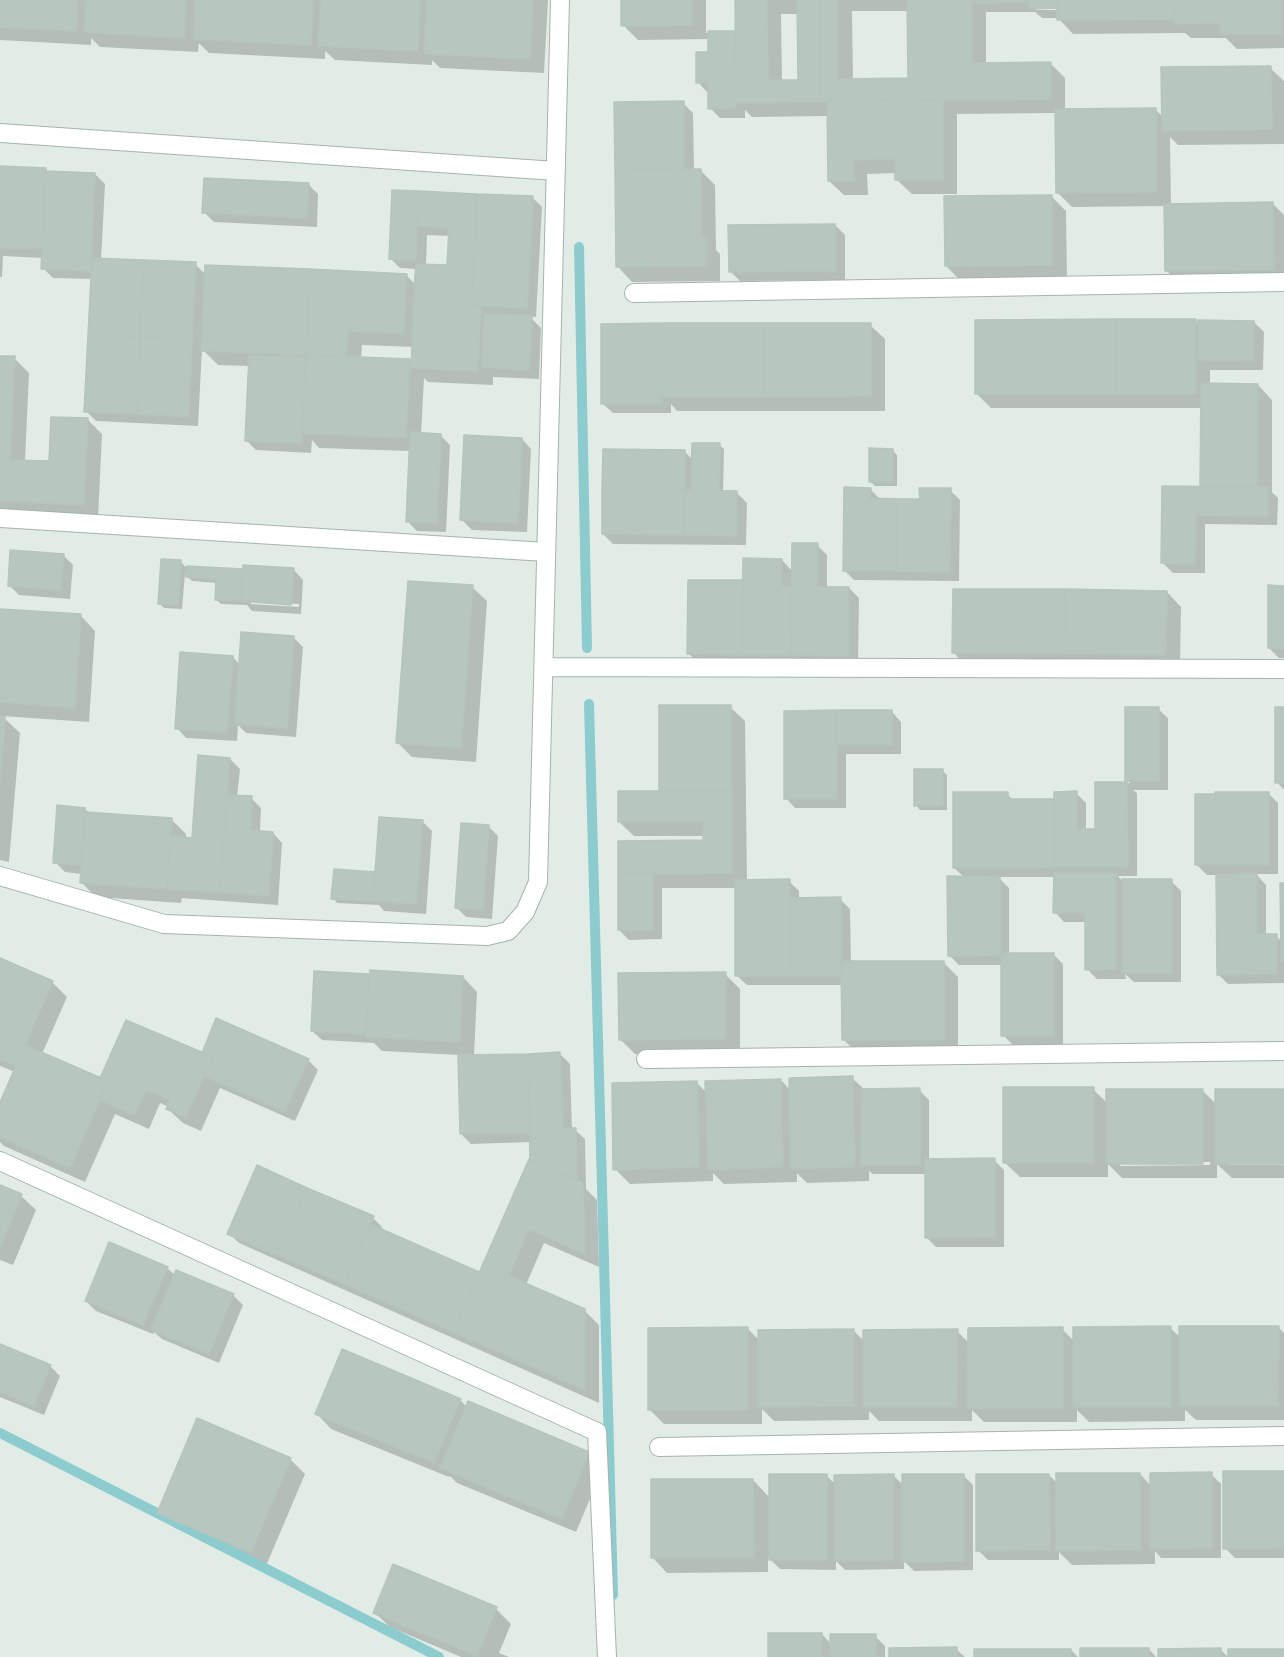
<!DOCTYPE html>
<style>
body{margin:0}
canvas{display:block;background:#e2ece6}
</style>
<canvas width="1284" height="1657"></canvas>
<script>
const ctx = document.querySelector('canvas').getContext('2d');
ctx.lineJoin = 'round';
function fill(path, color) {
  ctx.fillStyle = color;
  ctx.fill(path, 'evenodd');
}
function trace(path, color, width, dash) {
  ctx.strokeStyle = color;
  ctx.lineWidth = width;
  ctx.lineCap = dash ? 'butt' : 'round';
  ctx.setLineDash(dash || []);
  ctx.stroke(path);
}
const shadow = new Path2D(`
 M0,0H548L544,73L440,68L432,60V65L335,60L325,51V59L209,53L199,43L198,52L100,47L91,38V45L0,40Z
 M623,0H706V33H737L736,0H1284V48L1237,49L1226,38H1191L1185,33L1073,34L1058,18H1042L1035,12H986V64L1050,63L1065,78V111L1156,110L1164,118L1270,68L1284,81V144L1178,145L1170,137L1171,205L1273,204L1284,215V284L1181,285L1166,270V206L1072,207L1057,192L1056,113L957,114V194H912L897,180V173L867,174L868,195H844L829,181L828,116L752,117L745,110V118H720L710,108V92H707L698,82L710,54V39L638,40L623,25ZM1034,7H1064V10H1036ZM852,11H908L909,80L853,81ZM781,14H799V81H782Z
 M616,103H683L693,113L694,170H700L715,185L716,250L720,254V281L632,282L618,267Z
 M0,167L45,169L48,172L95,174L105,184L101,260L195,264L206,275H406L416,285L417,269L400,268L390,258L393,191L532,197L542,207L536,317H530L541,328L539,379L493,377V385L428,382L424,378L421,435H440L450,445L446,532L417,531L407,521L410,451L319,448L312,440L311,453L256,450L246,440L250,366L218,365L202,349L198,426L96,421L86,411L92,279L53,278L43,268V258L3,256L2,277H0ZM427,235L450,236L448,266H426ZM362,345L414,347L413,364L409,361L361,359Z
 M308,184L318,194L317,227L214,222L204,212Z
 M1051,196L1066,211L1067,279L961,281L946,266Z
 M835,225L845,235V280L740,281L730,271Z
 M1195,321L1200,325L1254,322L1264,332L1263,370H1210V385H1258L1272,400V492L1278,498L1277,525L1205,524V573H1173L1163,563L1203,488L1201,486L1202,408H991L976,393Z
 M870,325L885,339V411H677L671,404V413H613L603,404Z
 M0,357L14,358L29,373L25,462L50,463L87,419L102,434L98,519L0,514Z
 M522,439L531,449L527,532L472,530L462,520Z
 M719,445L724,449L723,492L737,493L747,503L746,545L613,544L603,534L685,452L693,460Z
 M892,450L897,455V486H875L870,481Z
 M870,489L880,499L921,500L950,490L960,500L959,581L854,580L844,570Z
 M817,545L827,555V588H849L859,598L858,665L698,663L688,653L745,582L782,560L793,572Z
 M63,555L73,565L70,599L19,595L9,585Z
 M181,561L185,567L244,571L294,570L303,580L301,614L252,611L247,605L221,604L216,599L217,583L192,581L185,574L182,609L164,608L159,603ZM251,601L299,604V607L251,604Z
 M472,587L487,601L476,762L412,757L397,742Z
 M1284,587V658H1279L1269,648Z
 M1167,592L1181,607L1180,669L968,668L954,653Z
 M0,610L81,616L95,631L89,722L2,716L20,733L9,862L0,860Z
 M293,637L303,647L296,737L246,733L238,725L237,741L186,738L177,728L233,657L240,665Z
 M730,707L745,721L747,881H789L799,891V900L840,899L850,909L851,963L943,962L958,977V1054H858L843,1039V985H747L737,976L736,888H662V939L629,940L619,930L620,842H704V836H634L619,822L661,793Z
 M1158,709L1168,718V790H1133L1137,793V876H1118L1122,881H1171L1181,891V982H1134L1125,974L1126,979H1097L1087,969V922H1064L1055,912V877H998L1009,888V955L1053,954L1063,964V1045H1013L1003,1035L1002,965H959L949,955L965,878L954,868L1007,794L1014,801H1055L1076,793L1086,803V830H1097V784L1130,783L1127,780Z
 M1284,709V790L1277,782Z
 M785,712H892L901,722V754H846V808H795L786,798Z
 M230,759L240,769L237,797L251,798L261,808L260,832L273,833L282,843L278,905L182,898L181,903L96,897L81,882L82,874L65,872L55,862L85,809L89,813L171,819L186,834V839L193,840Z
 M942,770L947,775V810H920L916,805Z
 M1268,793L1278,803V874H1256L1266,885V936H1276L1282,942L1284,885V983L1228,984L1218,974V875H1207L1197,865Z
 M422,821L432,831L426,914L384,911L379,905L337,903L333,898L335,871L376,873Z
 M488,826L498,836L492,919L466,917L456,907Z
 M0,959L52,982L67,997L42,1054L101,1080L202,1055L308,1060L318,1070L295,1121L220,1088L201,1131L183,1123L168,1109L169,1107L160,1103L149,1129L115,1114L85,1182L4,1146L0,1142V1106L15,1072L0,1066Z
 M725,974L740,989V1053L635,1054L620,1039Z
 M368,976L371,978L463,977L477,992L474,1056L560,1054L570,1064L572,1130H575L585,1139L586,1189L597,1200L599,1267L544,1243L526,1285L584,1310L599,1325V1403L239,1243L229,1233L373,1218L382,1227L381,1231L480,1274L532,1162L531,1142L471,1144L461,1134L460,1055L382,1051L374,1043L322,1040L312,1031Z
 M852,1078L865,1090H919L929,1100V1160H994L1004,1170V1247H936L926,1237V1174H873L869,1171V1181L807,1183L797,1173V1182L724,1184L713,1173V1181L630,1184L615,1169L696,1082L707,1093L781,1080L790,1090Z
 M1093,1089L1108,1104L1202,1090L1217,1105L1284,1091V1162H1229V1165H1284V1178H1232L1217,1164V1178H1122L1108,1164V1177H1020L1005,1163ZM1210,1162V1165L1120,1166V1163Z
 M0,1187L21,1196L36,1210L13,1265L0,1260Z
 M167,1268L175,1275L233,1295L243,1305L219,1363L162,1339L154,1332L153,1334L96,1311L86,1301Z
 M1278,1327L1284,1333V1420H1196L1185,1410V1421L1089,1422L1077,1410V1422H984L972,1410V1421H879L869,1411V1420L774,1421L762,1409V1424H664L650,1410L747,1328L759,1340L854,1331L865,1342L957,1331L969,1343L1062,1329L1074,1341L1170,1328L1181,1338Z
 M0,1345L50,1366L60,1376L44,1415L0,1397Z
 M460,1400L467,1407L588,1453L603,1468L576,1532L457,1483L450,1476L449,1477L331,1429L317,1414Z
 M290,1459L305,1474L266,1566L173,1527L159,1513Z
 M1284,1473V1558H1235L1225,1548Z
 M1140,1474L1151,1486L1211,1474L1221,1484V1558H1161L1155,1551V1564L1072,1565L1059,1552V1560H988L978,1550L1049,1475L1058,1484Z
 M826,1475L836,1485L894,1476L904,1486L963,1475L973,1485V1570L914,1571L904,1561V1569L845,1570L836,1561V1570L780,1569L768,1557V1572L667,1573L653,1558L753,1480L770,1498Z
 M496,1609L511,1624L499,1653L509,1657H461L390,1627L375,1613Z
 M822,1634L831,1644L875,1636L885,1646V1657H770Z
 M956,1649L965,1657H891Z
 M1149,1649L1156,1657H1082Z
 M1071,1650L1078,1657H976Z
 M1221,1650L1228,1657H1160Z`);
const stream = new Path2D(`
 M579,247L587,648
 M589,704L613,1595
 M0,1433L439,1657`);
const building = new Path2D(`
 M0,0H78L77,31L0,27Z
 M86,0H186L184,38L84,32Z
 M195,0H313L311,45L193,39Z
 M321,0H420L418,51L318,46Z
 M427,0H533L530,59L424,54Z
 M621,0H692V25L621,26Z
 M735,0H767L768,80H798L797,0H820V102L736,103Z
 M820,0H838V79L908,78L907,0H946L947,100L820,102Z
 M946,0H972V63L1051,62V99L947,100Z
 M974,0H1057V8L1030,9V2L974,3Z
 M1057,0H1174V19L1057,20Z
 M1174,0H1282V34H1220V23L1174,24Z
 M708,31H735L736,108L708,109V82L696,83V52H708Z
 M1271,66L1272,129L1162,131L1161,67Z
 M943,100V180H895V159L853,160L854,181H828L827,101Z
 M684,101V169L615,170L614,102Z
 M1156,108L1157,192L1056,193L1055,109Z
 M0,166L46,168L42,249L0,248Z
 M701,169L702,238H706V266L616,267L615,170Z
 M46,171L95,173L91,271L41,269Z
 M204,178L309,183L307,218L202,213Z
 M392,190L419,191L416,260L389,259Z
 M419,191L477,194L473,277L415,275L416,264L447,265L449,228L418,226Z
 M477,194L533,196L530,254L474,251Z
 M1052,195V265L945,266L944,196Z
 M1273,202L1274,270L1165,271L1164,204Z
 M835,224L836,271L729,272L728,225Z
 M474,251L530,254L527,308L472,306Z
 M92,258L144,260L140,337L88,335Z
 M144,260L196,262L192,339L140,337Z
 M205,265L310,269L306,355L201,351Z
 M310,269L407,274L404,333L348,331L346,357L306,355Z
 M415,275L473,277L472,306H481L478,371L411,368Z
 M484,314L532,316L529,370L481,367Z
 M1117,319H1196V394H1117Z
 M1117,319V394H975V320Z
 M1198,320L1254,321V361L1198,360Z
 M662,323H763V397H661Z
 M662,323L661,404H601V324Z
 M763,323H871V396L763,397Z
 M88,335L140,337L137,414L84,412Z
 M140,337L192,339L189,417L137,414Z
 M249,355L305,358L302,443L245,441Z
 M306,355L410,359L406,438L302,433Z
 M0,356H15L10,460L49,461L51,417L88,418L84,505L0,501Z
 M1201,383L1258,384L1257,487L1200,486Z
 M410,432L441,434L437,523L406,522Z
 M464,435L522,438L518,523L460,520Z
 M692,443H720L719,491L691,490Z
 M869,448L893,449V482H869Z
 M603,449L685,450V490H602Z
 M1162,486L1268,487V516L1196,515L1195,564L1161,563Z
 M844,487L871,488L870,498L897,499V571H843Z
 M919,488H951L950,572L897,571V499H920Z
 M602,490H685L684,535L602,534Z
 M685,490L737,491V536L684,535Z
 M792,543H818L817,587H849V656L791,655Z
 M10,550L64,554L61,590L8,586Z
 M743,558L782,559V586H792L791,655H742Z
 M161,559L181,560L178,605L158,604Z
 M243,565L294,568L291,605L241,601Z
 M186,566L243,569L241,601L215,600L216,579L186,577Z
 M688,580H743L742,655L687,654Z
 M408,581L473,585L461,748L396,743Z
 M1268,585L1284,586V649L1268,648Z
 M953,589H1065L1064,654L952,653Z
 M1065,589L1167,591L1166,655L1064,654Z
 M0,609L81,614L75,708L0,702Z
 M241,632L294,636L287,728L235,724Z
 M180,652L233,656L227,732L175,729Z
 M659,705H731V791H659Z
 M1125,707H1159V781H1125Z
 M1275,707H1284V783H1275Z
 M837,710H892V745H837Z
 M837,710V799H784V711Z
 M0,716L5,717L0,781Z
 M198,755L230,758L220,892L167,889L171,836L192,838Z
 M914,769H943V806H914Z
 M1095,782H1127L1128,867H1054V792L1077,791V829H1095Z
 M618,791H732V873L618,874V841L703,840V822H618Z
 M953,792H1008V868H953Z
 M1215,792H1269V865H1195V794H1215Z
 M227,795L252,796L250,830L273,832L269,896L220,892Z
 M1008,799H1054V867L1008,868Z
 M57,805L85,808L81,865L53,863Z
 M85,812L172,818L167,889L80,883Z
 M379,817L423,820L416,904L373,901Z
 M461,823L489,825L483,910L455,908Z
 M334,869L375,872L373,901L331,899Z
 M1054,873H1116V969L1085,970V913H1053Z
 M1257,873V934H1277V974L1217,975L1216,874Z
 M618,874H653V930H618Z
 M947,876L1000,877V955L948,956Z
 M790,879V976H735V880Z
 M1122,879H1172V973H1122Z
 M1280,883H1284V962H1281Z
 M841,897L842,976H790V898Z
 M1001,953H1054V1036H1001Z
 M0,958L53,981L16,1066L0,1059Z
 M841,961H944V1040H842Z
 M370,970L463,976L460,1042L366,1037Z
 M314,971L369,974L366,1034L311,1031Z
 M726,972V1039L619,1040L618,973Z
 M216,1018L309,1059L285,1112L204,1076L213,1057L202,1053Z
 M126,1020L213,1057L186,1117L166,1109L170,1100L146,1090L134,1115L100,1100L108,1081L100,1078Z
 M25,1045L108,1081L70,1168L0,1137V1102Z
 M560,1052L563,1128H576L577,1181L530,1160L528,1054Z
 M528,1054L530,1133L460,1134L458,1055Z
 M853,1076L855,1167L791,1169L789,1078Z
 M781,1079L783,1167L708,1170L705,1081Z
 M697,1081L699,1167L613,1170L612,1083Z
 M1003,1087H1094V1163H1003Z
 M920,1088V1165H861L862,1089Z
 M1106,1089H1203V1164H1106Z
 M1215,1089H1284V1164H1215Z
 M995,1158V1237L925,1238V1159Z
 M529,1159L583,1183L585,1254L529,1229L509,1276L585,1309V1390L453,1332Z
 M257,1165L307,1188L277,1255L227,1234Z
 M0,1185L22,1194L0,1248Z
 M307,1188L374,1216L344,1284L277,1255Z
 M370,1224L479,1272L453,1332L344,1284Z
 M109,1242L168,1267L143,1325L85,1301Z
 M176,1270L234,1294L209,1354L151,1330Z
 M1171,1326V1407H1073V1327Z
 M1179,1326H1279L1278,1406H1180Z
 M748,1327V1410H648V1328Z
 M1063,1327V1408H967L968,1328Z
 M854,1329V1406L758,1407V1330Z
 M958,1329L957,1407H863V1330Z
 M0,1344L51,1365L34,1406L0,1392Z
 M342,1349L461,1399L434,1463L315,1414Z
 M468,1401L589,1452L562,1519L440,1468Z
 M197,1418L291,1458L251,1553L157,1513Z
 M1223,1471H1284V1548L1223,1549Z
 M1212,1472V1548L1150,1549V1473Z
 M1056,1473H1140L1141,1550L1056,1551Z
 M769,1474H827V1560H769Z
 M894,1474V1560L834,1561V1475Z
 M902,1474H964V1561L902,1562Z
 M976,1474H1049L1050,1550L976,1551Z
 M651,1479H753L754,1558H651Z
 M393,1564L497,1607L477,1656L373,1613Z
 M768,1633H822V1657H768Z
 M830,1634H876V1657H830Z
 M957,1647V1657H889V1648Z
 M1080,1648H1149V1657H1080Z
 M1221,1648V1657H1158V1649Z
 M974,1649H1071V1657H974Z
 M1228,1649H1284V1657H1228Z`);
const minor = new Path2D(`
 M0,133L556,171
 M634,293L1284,282
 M0,518L546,552
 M544,667L1284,669
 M0,876L164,924L487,936L508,931L525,912L538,882L560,0
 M646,1059L1284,1051
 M0,1161L597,1432L607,1657
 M659,1447L1284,1436`);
fill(shadow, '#0003');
trace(stream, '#8cccce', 10);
fill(building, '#b7c6bf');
trace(building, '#b5c5bc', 1.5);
trace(minor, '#a5b4ac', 20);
trace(minor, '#fff', 18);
</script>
